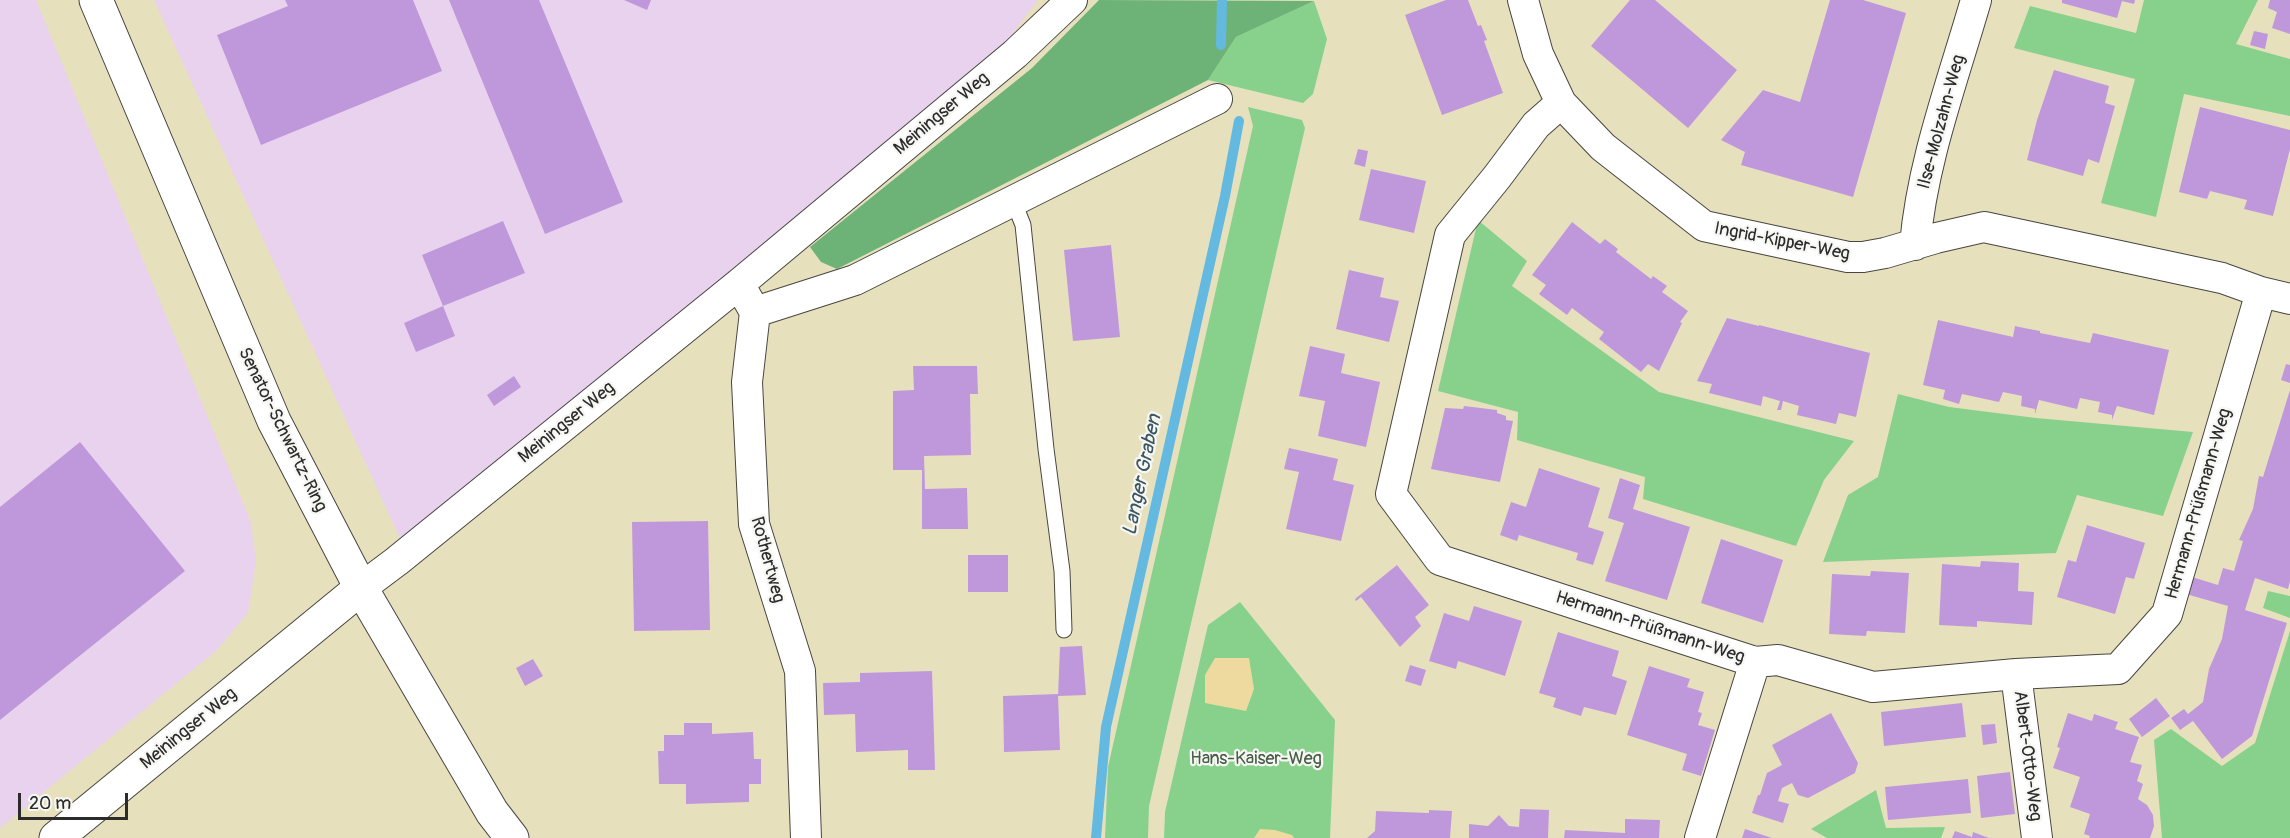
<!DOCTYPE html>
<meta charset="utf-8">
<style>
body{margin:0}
#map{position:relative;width:2290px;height:838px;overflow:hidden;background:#e7e0bd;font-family:Pangolin,sans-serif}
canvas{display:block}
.scale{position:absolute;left:18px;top:793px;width:110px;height:27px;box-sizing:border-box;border:3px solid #2b2b2b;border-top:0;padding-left:8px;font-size:18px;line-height:21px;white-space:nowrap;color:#2b2b2b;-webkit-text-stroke:4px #f6f6f2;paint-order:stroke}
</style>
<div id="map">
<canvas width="2290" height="838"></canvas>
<div class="scale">20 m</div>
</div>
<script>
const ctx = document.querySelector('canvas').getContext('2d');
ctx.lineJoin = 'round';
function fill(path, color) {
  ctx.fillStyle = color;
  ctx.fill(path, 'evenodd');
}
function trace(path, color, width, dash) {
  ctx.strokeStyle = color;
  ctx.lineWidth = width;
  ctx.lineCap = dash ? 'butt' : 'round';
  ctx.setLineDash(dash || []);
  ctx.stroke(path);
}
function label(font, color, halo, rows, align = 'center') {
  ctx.font = font + ' Pangolin,sans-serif';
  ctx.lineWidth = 4.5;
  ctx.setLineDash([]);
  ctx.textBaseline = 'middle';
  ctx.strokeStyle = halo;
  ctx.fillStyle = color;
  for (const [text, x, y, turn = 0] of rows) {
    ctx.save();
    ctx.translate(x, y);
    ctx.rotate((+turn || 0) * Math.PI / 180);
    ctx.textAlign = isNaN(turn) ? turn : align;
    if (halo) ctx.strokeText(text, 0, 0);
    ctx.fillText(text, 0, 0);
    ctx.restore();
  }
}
const built = new Path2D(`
 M0,0H36L251,522L256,561L248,613L216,651L0,828Z
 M154,0H1038L1000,50L736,269L401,541Z`);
const green = new Path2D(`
 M2144,0H2258L2236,44L2290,59V116L2184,94L2156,217L2101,203L2135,79L2014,48L2030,6L2136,33Z
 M1314,1L1327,39L1313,94L1303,103L1208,80L1236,37Z
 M1248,107L1302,120L1305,128L1149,806L1148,838H1105L1108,767L1253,126Z
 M1478,220L1527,261L1512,286L1659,392L1854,441L1824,480L1796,546L1643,499L1645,477L1517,440L1518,412L1438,391Z
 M1898,394L1949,407L2036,418L2193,432L2163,516L2077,495L2056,553L1823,562L1848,495L1878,477Z
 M2268,591L2290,596V618L2263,608Z
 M1240,602L1335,720L1330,838H1164L1165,812L1208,625Z
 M2290,631V838H2162L2154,740L2171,729L2222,766L2255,743Z
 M1876,790L1886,828L1945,827L1941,838H1827L1811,829Z`);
const forest = new Path2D(`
 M1099,0L1314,1L1236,37L1208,80L837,269L821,262L810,247L1032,68Z`);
const sand = new Path2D(`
 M1215,658H1249L1254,689L1246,711L1205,703V675Z
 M1260,829L1275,830L1292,835L1294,838H1254Z`);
const stream = new Path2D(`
 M1221,45L1222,0
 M1096,838L1106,727L1225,196L1239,121`);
const building = new Path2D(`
 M285,0H413L442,71L261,145L217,35L288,6Z
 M449,0H539L623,202L545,234Z
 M624,0H651L647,10Z
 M1446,0H1468L1478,26L1481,25L1487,40L1484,41L1503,93L1442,115L1405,15Z
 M1630,0H1655L1737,70L1688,128L1591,46Z
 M1830,0H1863L1906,13L1853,197L1741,165L1745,152L1721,140L1763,90L1800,102Z
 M2062,0H2135L2134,4L2122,1L2117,18L2062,3Z
 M2270,0H2290V34L2272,28L2277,12L2268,8Z
 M2254,31L2268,34L2265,49L2250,45Z
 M2054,70L2109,86L2105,103L2115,106L2099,163L2088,159L2083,176L2027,160L2037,120Z
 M2200,107L2290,130V149L2273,216L2244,209L2247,200L2210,191L2207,199L2179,192Z
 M1358,149L1368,151L1365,167L1354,164Z
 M1371,169L1426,181L1414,233L1359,220Z
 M503,221L525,273L443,306L455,336L416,352L404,323L443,306L422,255Z
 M1572,222L1600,244L1605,239L1618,249L1616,252L1651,279L1653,276L1667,286L1662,292L1688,311L1680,322L1682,323L1659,371L1648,364L1641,372L1599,339L1604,332L1589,321L1572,308L1567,315L1539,294L1546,285L1532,275Z
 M1111,245L1120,337L1073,341L1064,250Z
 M1349,270L1384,278L1380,297L1399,301L1389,342L1336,329Z
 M1727,318L1759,326V325L1870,353L1856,417L1839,413L1836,424L1797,415L1799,406L1783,401L1781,410H1777L1780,401L1763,396L1761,406L1709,393L1712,384L1697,381Z
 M1938,320L2013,337L2015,326L2024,328L2040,331V333L2090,343L2093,333L2169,350L2154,415L2117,406L2112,420V415L2098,412L2100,402L2080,398L2077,409L2039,400L2035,414V409L2021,406L2022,396L2003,392L1999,402L1962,394L1959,404L1943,399L1945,390L1923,385Z
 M1310,346L1345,354L1341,373L1380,382L1366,447L1318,436L1325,401L1299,396Z
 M2286,364L2290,365V383L2281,380Z
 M913,366H977L978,394H970L971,455L924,456L925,489L967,488L968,529H922V470H893V391L914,390Z
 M514,376L521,387L494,406L487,395Z
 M2290,390V581L2288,589L2255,578L2245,610L2287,623L2252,736L2222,759L2193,721L2180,730L2171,718L2184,709L2188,714L2203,702L2209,669L2222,639L2228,606L2186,594L2192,577L2218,585L2223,568L2234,571L2243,541L2239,540L2253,509L2259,476L2263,477Z
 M1464,406L1497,410V413L1506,416V420L1513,421L1500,482L1431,469L1445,408L1463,409Z
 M80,442L185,571L0,720V507Z
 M1289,448L1338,459L1333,480L1354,485L1341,541L1286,529L1299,472L1284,469Z
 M1539,468L1600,488L1588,527L1604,532L1593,565L1576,560L1578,553L1548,544L1519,535L1517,541L1500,535L1511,502L1526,507Z
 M1620,478L1640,485L1633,509L1690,527L1667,600L1605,581L1624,523L1608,518Z
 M708,521L710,630L634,631L632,522Z
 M2087,525L2145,543L2134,579L2126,577L2115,614L2057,597L2068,560L2076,562Z
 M1721,539L1783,560L1763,623L1701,603Z
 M968,555H1008V592H968Z
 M1981,561L2019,563L2018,591L2034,592L2032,625L1977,621V627L1939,625L1942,564L1980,567Z
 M1397,565L1429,605L1415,617L1421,626L1400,647L1361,597L1356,601L1355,599Z
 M1871,571L1909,573L1905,633L1867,631L1866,636L1829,634L1832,574L1870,576Z
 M1474,606L1522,621L1505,676L1458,661L1456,669L1429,661L1444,613L1469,621Z
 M1558,632L1619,651L1612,676L1627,681L1616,715L1584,707L1581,716L1553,707L1556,698L1539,693Z
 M1082,646L1086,695L1058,696L1060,647Z
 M533,659L543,676L525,686L516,668Z
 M1410,665L1426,670L1421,686L1405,681Z
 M1649,666L1690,679L1687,687L1704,692L1698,712L1702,713L1698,725L1715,730L1701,776L1682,770L1687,754L1627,735Z
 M932,671L935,770H908V750L856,752L855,714L824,715L823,683L860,682V673Z
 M1058,694L1060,750L1004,752L1003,696Z
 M2156,698L2170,716L2142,737L2129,719Z
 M1962,703L1966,737L1884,746L1881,712Z
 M1831,713L1858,763L1855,773L1808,798L1798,795L1792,783L1782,788L1778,801L1789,804L1783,823L1752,813L1758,795H1760L1767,773L1782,765L1772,745Z
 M2068,713L2092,721L2094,714L2118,722L2115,729L2139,737L2130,762L2142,765L2137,781L2143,784L2138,799L2147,805L2153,815L2154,826L2150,838H2089L2090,836L2084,834L2090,814L2070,807L2080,777L2053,768L2060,748L2057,747Z
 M684,723H712V734L753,732L754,759H761V784H749V802L686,804V784H659L658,751H664V735H684Z
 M1995,724L1997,743L1983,745L1981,725Z
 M2010,772L2015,814L1981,818L1977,776Z
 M1968,779L1971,813L1888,820L1885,787Z
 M1520,809L1549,810L1548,838H1469V824L1488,826L1499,815L1509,826L1519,827Z
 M1429,810L1452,811L1450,838H1367L1375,831L1376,811L1429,813Z
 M1625,819L1660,820L1659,838H1564L1565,830L1625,833Z
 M1745,829L1772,838H1742Z
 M1955,831L1972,837L1973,832L1989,838H1952Z`);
const lane = new Path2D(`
 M1013,200L1023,225L1046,449L1062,571L1064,630`);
const street = new Path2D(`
 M1523,0L1538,54L1561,103L1603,147L1704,226L1848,257H1863L1885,253L1936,238L1984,227L2222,278L2261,292L2290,299
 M1561,103L1536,125L1497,177L1450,235L1391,494L1440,560L1755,662L1778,660L1873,687L2016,674L2118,669L2167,614L2261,292
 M1915,245C1922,162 1953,80 1976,0
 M739,284L755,312L747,382L754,524L800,671L806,838
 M755,312L855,280L1217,99
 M361,588L397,561L739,284L1015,54L1072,0
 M2016,674L2037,838
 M1700,838L1755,662`);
const secondary = new Path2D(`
 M96,0L274,421L361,588L492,812L512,838
 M56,838L361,588`);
const streetNames = [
 ["Meiningser Weg",942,114,-40],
 ["Ilse-Molzahn-Weg",1942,122,-75],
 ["Ingrid-Kipper-Weg",1782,242,11],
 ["Meiningser Weg",567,423,-39],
 ["Senator-Schwartz-Ring",282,430,64],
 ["Hermann-Prüßmann-Weg",2199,504,-74],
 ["Rothertweg",767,560,75],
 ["Hermann-Prüßmann-Weg",1650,628,18],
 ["Meiningser Weg",189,729,-39],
 ["Albert-Otto-Weg",2027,756,83]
];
const parkNames = [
 ["Hans-Kaiser-Weg",1256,759]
];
const waterNames = [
 ["Langer Graben",1143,475,-78]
];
fill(built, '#e9d2ed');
fill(green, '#87d18d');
fill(forest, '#6db378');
fill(sand, '#eeda9e');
trace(stream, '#63b9e0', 10);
fill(building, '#bf98dc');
trace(lane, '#474641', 17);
trace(street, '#474641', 32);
trace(secondary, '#474641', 35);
trace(lane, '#fff', 15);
trace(street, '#fff', 30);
trace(secondary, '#fff', 33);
label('18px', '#2b2b2b', '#f6f6f2', streetNames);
label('18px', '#475d48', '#f6f6f2', parkNames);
label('italic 20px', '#3c5661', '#f6f6f2', waterNames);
</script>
